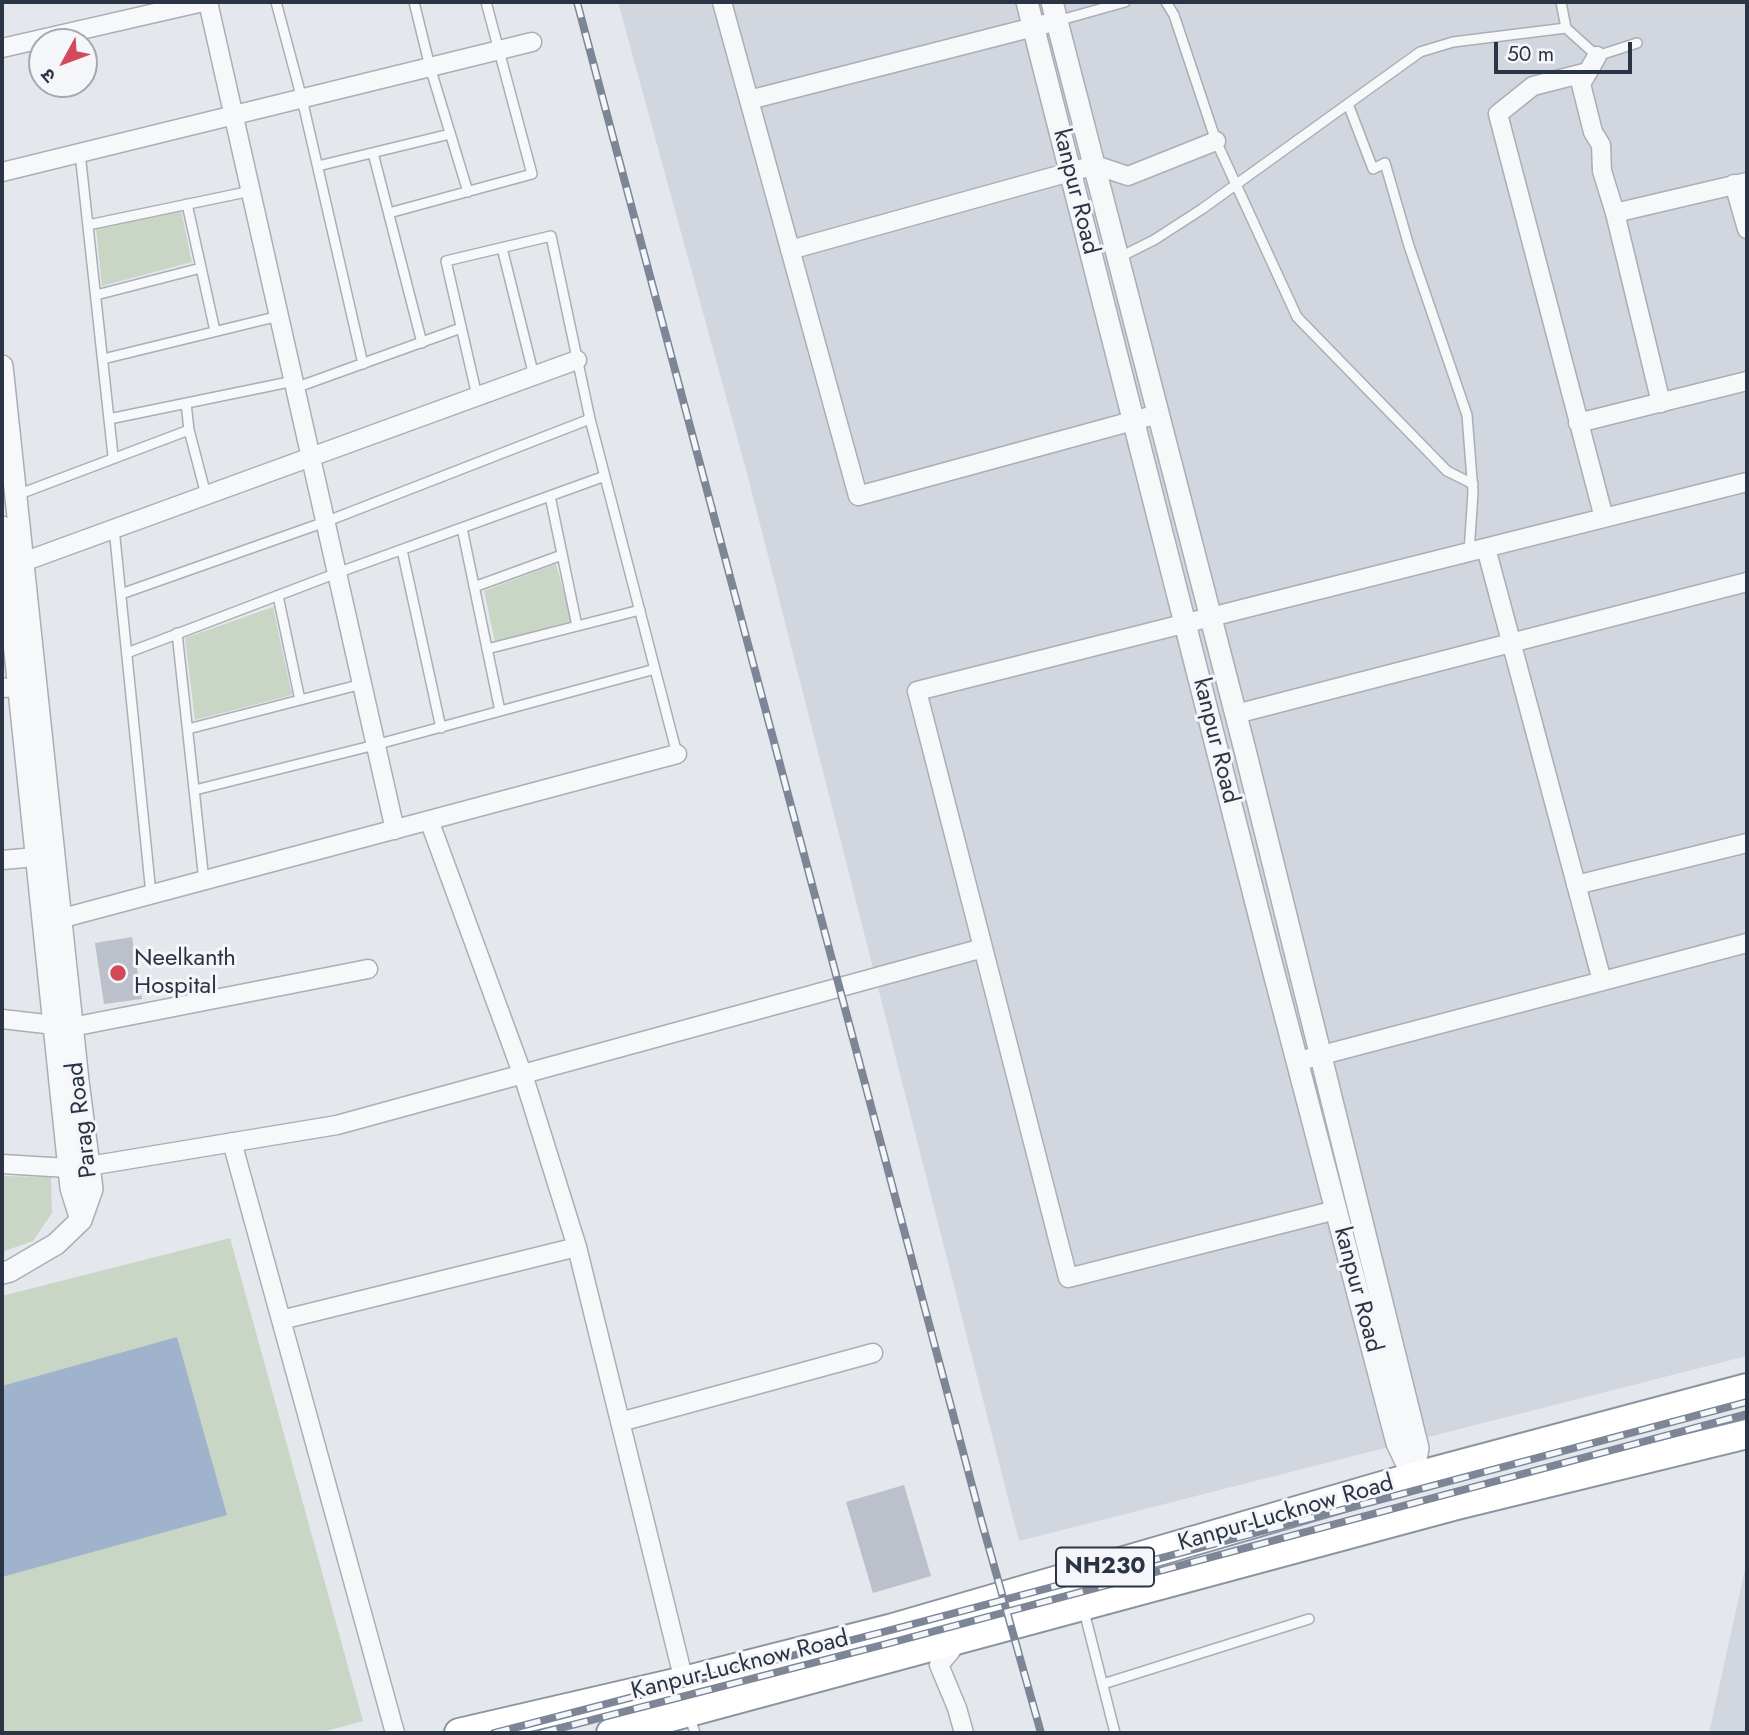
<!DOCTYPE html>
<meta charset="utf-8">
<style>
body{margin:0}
#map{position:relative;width:1749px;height:1735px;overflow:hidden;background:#e4e7ec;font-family:Jost,"Noto Sans Devanagari",sans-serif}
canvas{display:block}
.frame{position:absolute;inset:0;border:4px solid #2b3445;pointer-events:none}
.north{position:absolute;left:28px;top:28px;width:70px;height:70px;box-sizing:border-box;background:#f4f6f9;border:2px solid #a4a8b1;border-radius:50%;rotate:229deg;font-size:19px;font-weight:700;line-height:28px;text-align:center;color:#2b3445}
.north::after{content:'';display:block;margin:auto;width:24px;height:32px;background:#d1495b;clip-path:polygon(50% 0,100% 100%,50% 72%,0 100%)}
.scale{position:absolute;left:1494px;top:42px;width:138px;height:32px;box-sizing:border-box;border:4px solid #2b3445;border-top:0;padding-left:9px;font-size:21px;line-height:24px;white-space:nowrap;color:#2b3445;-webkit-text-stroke:5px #f4f6f9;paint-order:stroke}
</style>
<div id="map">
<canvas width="1749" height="1735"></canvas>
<div class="frame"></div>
<div class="north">उ</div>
<div class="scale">50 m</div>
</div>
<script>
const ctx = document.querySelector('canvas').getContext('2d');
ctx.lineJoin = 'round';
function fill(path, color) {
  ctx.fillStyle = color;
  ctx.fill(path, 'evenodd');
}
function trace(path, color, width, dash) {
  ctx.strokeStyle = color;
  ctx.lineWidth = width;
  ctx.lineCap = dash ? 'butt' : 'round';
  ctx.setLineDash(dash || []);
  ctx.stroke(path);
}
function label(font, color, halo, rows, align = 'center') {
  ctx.font = font + ' Jost,sans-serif';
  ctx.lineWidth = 6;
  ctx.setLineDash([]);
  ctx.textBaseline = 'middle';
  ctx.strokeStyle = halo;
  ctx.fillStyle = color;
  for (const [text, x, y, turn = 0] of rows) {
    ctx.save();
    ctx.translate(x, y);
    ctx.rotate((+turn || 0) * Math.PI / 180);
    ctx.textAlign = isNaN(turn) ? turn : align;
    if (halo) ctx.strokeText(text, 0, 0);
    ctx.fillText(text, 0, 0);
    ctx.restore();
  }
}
const built = new Path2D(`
 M618,2H1747V1356L1019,1541L748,477Z
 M1747,1560V1733H1709Z`);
const green = new Path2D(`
 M181,210L192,262L102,286L96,228Z
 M556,564L572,621L495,642L484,591Z
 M273,607L292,695L195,720L185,638Z
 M2,1176L51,1177L52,1213L33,1241L2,1252Z
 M230,1238L363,1721L319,1733H2V1296Z`);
const water = new Path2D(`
 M177,1337L227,1515L2,1577V1386Z`);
const building = new Path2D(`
 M132,937L142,999L104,1004L95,943Z
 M904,1485L931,1576L873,1593L846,1502Z`);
const service = new Path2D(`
 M276,2L302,99L363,364
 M414,2L430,67L468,192
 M1166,2L1174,15L1216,141L1297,317L1447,471L1473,484
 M1561,2L1566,28
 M1057,21L1125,2
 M1348,104L1373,169L1385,163L1409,246L1467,415L1473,492L1469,553
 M80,153L113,456
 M373,153L422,343
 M318,166L450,134
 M187,204L215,331
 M389,213L532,174L486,2
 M88,225L251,191
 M502,248L534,376
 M1120,257L1154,240L1202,209L1420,52L1453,42L1566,28L1597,56L1637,43
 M96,295L201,268
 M103,359L279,316
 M295,388L461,328
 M477,396L446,261L551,236L590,419L677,754
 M186,403L189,430L206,495
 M109,419L294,381
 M17,495L189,430
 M550,496L577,626
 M114,528L151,894
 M462,528L500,711
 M402,550L441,728
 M474,587L562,555
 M121,594L325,522L590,419
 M278,596L300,700
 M177,633L204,881
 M487,649L640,610
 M127,653L337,573L605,476
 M188,729L362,684
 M195,790L375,745L655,669
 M1084,1611L1115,1733
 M1103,1684L1309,1619
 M689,1715L695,1733`);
const minor = new Path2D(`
 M208,2L395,830
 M722,2L858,496L1158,414
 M2,48L203,2
 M1597,56L1581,84L1593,132L1601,145L1602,171L1615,213L1661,403
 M1588,72L1533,86L1498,114L1604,518
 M749,100L1057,21
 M2,172L532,42
 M1734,184L1747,229
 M1615,213L1747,182
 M790,250L1095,165L1128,176L1216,141
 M1578,423L1747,381
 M1486,548L1602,981
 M12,566L577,360
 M2,688L18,687
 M1236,714L1747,582
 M429,820L525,1081L577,1247L684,1681
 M2,860L36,857
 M1576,885L1747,843
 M48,922L677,754
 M2,1019L72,1027L368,969
 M1307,1059L1747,943
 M232,1142L395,1733
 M2,1164L68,1168L89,1166L337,1125L983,948
 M1336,1210L1068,1278L917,691L1747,482
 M281,1320L577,1247
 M620,1422L873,1353
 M951,1641V1651L939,1665L957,1708L964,1733`);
const tertiary = new Path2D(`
 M1027,2L1269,954L1397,1443L1413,1477
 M1052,2L1245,750L1418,1448L1413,1477
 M2,366L78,1081L92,1189L81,1220L56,1244L10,1271L2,1273
 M2,527L71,1188L81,1220`);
const trunk = new Path2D(`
 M459,1733L684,1681L893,1628L1413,1477L1747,1388
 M611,1733L1453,1506L1747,1434`);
const rail = new Path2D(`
 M577,2L982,1523L1041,1733
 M494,1733L887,1631L1747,1402
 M541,1733L890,1643L1747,1414`);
const markers = [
 [118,973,9,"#d1495b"]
];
const shields = [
 [1105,1567,98]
];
const shieldNames = [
 ["NH230",1105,1567]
];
const streetNames = [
 ["kanpur Road",1075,192,76],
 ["kanpur Road",1215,741,76],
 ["Parag Road",83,1120,-97],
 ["kanpur Road",1357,1290,75],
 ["Kanpur-Lucknow Road",1286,1514,-16],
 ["Kanpur-Lucknow Road",740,1666,-14]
];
const poiNames = [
 ["Neelkanth",134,959],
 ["Hospital",134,987]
];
fill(built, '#d2d6de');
fill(green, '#c9d6c5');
fill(water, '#9fb4cc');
fill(building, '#bbc0ca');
trace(service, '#a9aeb7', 12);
trace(minor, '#a9aeb7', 21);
trace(tertiary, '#a9aeb7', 24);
trace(trunk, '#8b94a3', 32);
trace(service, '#f7f8fa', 9);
trace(minor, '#f7f8fa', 18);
trace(tertiary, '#f7f8fa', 21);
trace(trunk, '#fff', 28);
trace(rail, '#7d8696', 8);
trace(rail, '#f4f6f9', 5, [16]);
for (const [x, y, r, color] of markers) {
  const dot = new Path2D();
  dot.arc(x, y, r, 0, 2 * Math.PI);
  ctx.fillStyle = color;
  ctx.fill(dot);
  trace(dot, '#f4f6f9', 2.5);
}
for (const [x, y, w] of shields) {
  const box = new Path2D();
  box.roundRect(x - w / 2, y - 19.5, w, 39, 5);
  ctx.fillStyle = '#f4f6f9';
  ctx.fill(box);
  trace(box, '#2b3445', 2);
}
label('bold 23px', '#2b3445', null, shieldNames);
label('24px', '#2b3445', '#f4f6f9', streetNames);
label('24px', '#2b3445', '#f4f6f9', poiNames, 'left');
</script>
